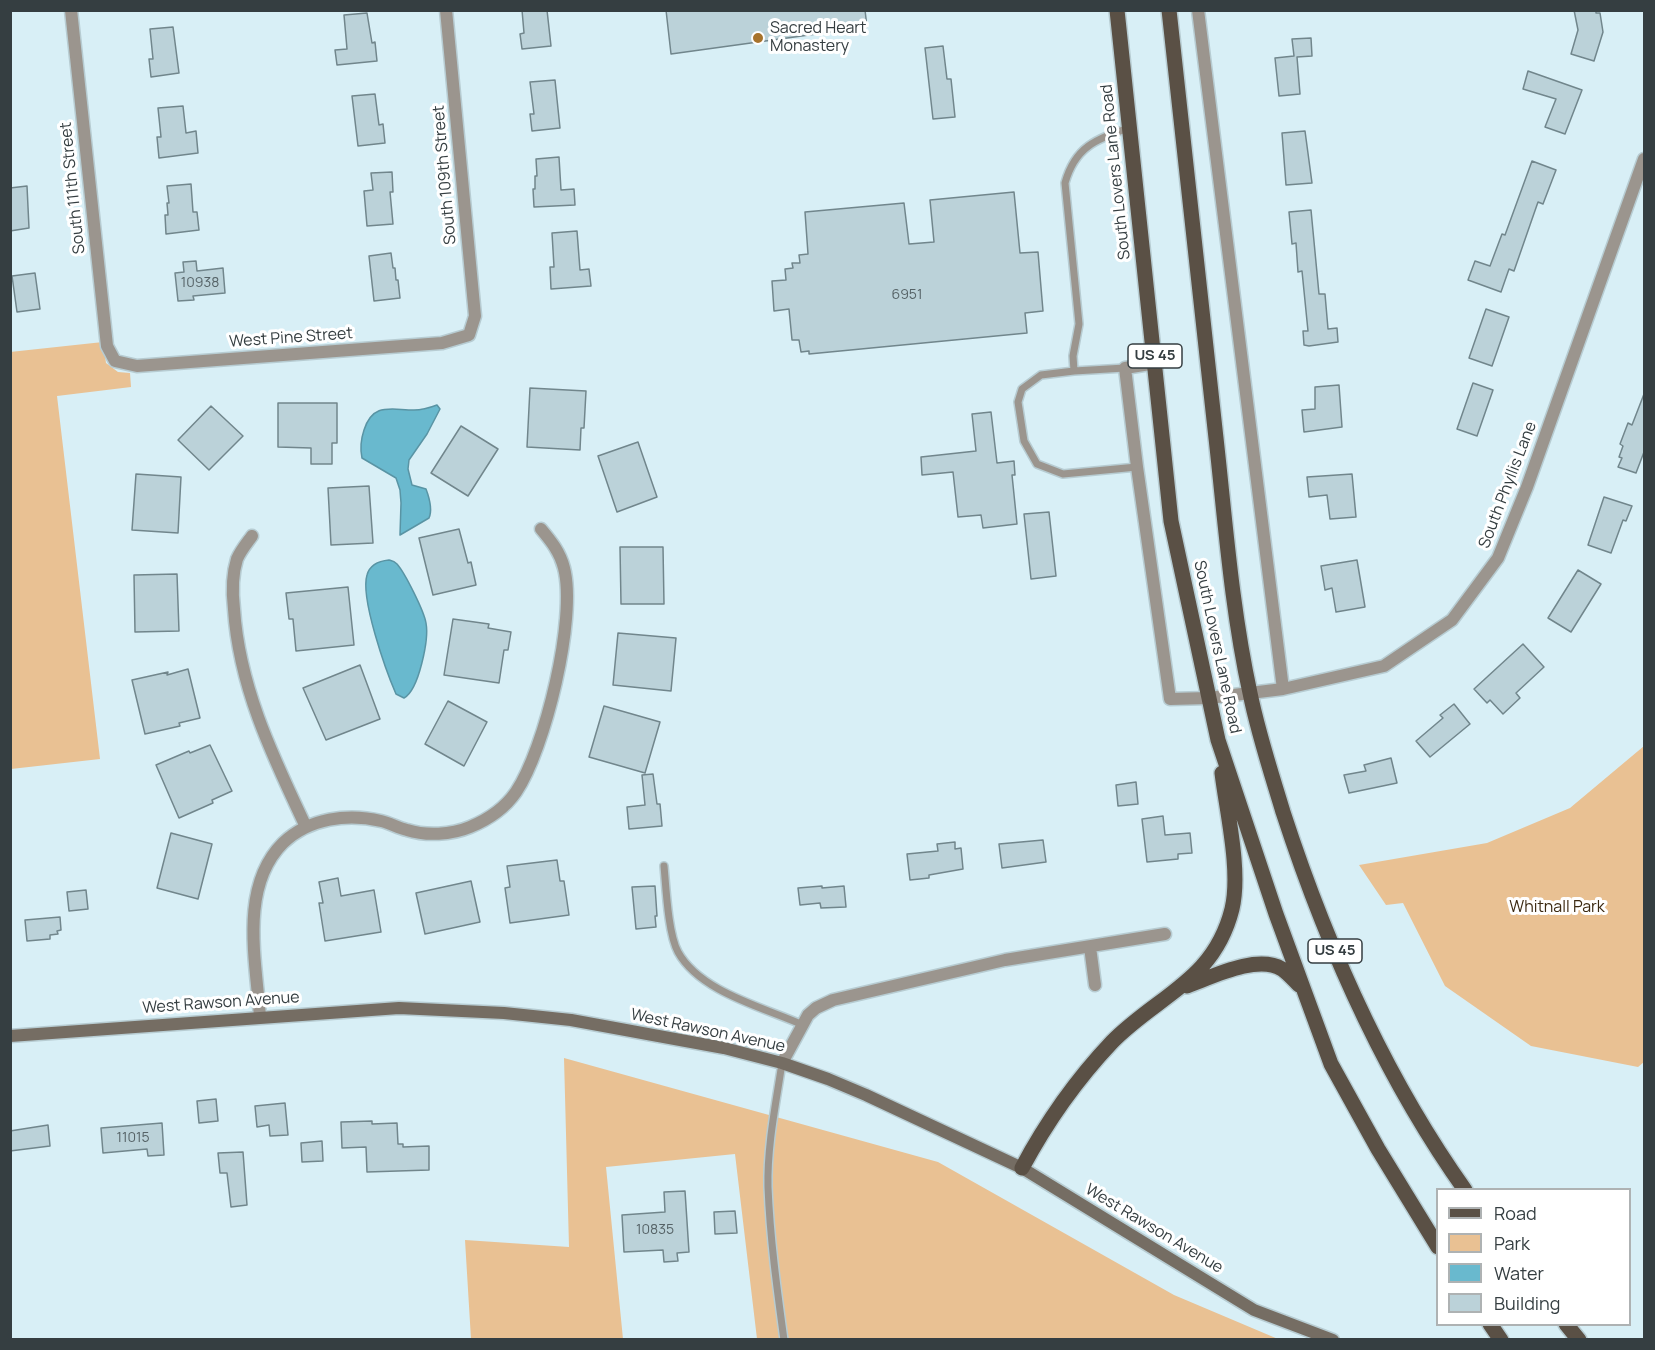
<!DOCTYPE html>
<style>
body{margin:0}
#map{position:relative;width:1655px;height:1350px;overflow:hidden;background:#d8eff6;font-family:Manrope,sans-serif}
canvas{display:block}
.frame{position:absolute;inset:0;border:12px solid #353e41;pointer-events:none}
.legend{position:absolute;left:1436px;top:1188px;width:195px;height:138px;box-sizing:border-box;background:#fff;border:2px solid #aeb2b3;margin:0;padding:8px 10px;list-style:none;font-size:18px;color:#353e41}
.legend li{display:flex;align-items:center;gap:12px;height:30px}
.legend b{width:30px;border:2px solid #aeb2b3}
</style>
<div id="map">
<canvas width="1655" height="1350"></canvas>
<div class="frame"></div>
<ul class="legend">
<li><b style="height:8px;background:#5a5045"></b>Road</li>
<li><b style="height:16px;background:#e9c193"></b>Park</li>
<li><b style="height:16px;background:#69b9ce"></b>Water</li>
<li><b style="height:16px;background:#bbd2d9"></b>Building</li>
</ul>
</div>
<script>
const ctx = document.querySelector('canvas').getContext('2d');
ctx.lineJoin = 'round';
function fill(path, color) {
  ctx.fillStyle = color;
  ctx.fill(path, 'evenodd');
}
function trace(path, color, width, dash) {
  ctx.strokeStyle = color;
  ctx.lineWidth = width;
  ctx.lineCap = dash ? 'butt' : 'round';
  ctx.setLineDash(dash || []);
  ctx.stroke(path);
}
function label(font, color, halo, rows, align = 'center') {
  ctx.font = font + ' Manrope,sans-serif';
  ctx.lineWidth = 6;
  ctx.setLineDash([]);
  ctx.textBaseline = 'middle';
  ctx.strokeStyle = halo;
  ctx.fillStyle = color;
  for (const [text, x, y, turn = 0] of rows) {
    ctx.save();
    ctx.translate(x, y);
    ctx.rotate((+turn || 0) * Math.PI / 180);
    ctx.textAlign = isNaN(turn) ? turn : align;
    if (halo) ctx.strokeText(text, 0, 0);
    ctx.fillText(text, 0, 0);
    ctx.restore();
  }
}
const green = new Path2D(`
 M103,342L106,363L118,372L130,373L131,387L57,396L100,759L11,769L10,352Z
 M1644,746V1062L1638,1067L1531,1046L1445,986L1403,903L1386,905L1359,865L1487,843L1570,808Z
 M564,1058L938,1162L1174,1295L1278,1339H757L735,1154L606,1167L623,1339H471L465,1240L569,1247Z`);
const water = new Path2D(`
 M437,405L440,409L427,434L409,460L408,469L412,485L426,489C429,497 433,509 429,518L400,535L401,503L400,490L396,478L362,458C360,449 361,439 364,430C373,402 391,410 414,410C422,410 429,408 437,405Z
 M389,560C393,561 394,561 397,564C405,573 424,611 426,623C429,639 419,690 404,698L396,694C386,671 360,598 367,575C370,564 379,561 389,560Z`);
const building = new Path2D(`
 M522,10H547L551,46L522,49L520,34L524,33Z
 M666,10H865L867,27L671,54Z
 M1574,10H1596V13H1600L1603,32L1594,61L1571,54L1578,30Z
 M367,13L372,43L375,42L377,61L337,65L335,50L347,49L344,15Z
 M173,27L179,73L151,77L149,59H153L150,29Z
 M1311,38L1312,56L1297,57L1300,94L1279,96L1275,58L1294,56L1292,39Z
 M943,46L947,79H951L955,117L933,119L925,48Z
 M1528,71L1582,90L1565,134L1545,127L1556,99L1523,89Z
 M555,80L560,128L532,131L530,114H534L530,82Z
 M375,94L379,125L383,124L385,143L358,146L352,96Z
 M183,106L186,133L196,131L198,153L159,158L157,137H161L158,108Z
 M1305,131L1312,183L1286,185L1282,133Z
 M559,157L561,190L574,189L575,205L534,207L533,189H535V176H537L536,159Z
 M1532,161L1556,170L1543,204L1538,202L1514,271L1509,269L1501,292L1468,280L1475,261L1490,266L1502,234L1505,235Z
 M392,172L393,192H390L393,224L367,226L364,191L373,190L371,173Z
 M191,184L193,212H197L199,230L166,234L165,215H168L167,203H169L167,186Z
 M27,186L29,228L10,231V188Z
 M1014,192L1020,253L1038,252L1043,311L1025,313L1027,333L809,354V351L801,352L799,340H792L789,309L774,311L772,281L786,280L785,269L793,268L792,263H800L799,255L808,254L805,212L904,203L909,244L934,242L930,200Z
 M1311,210L1319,294H1325L1328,329L1337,328L1338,342L1309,346L1304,345L1303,331H1308L1302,271L1298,272L1296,243L1292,244L1289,212Z
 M577,231L580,270L589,269L591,286L551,289L550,267H554L552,233Z
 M391,253L393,268H395L396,280H398L400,298L374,301L369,256Z
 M196,261L197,271L223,268L225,293L193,296L194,300L178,301L175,273L184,272L183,262Z
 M35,273L40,309L17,312L12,276Z
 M1486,309L1509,317L1492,366L1469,358Z
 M1473,383L1493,390L1477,436L1457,429Z
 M1339,385L1342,427L1304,432L1302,410L1315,409V387Z
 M530,388L586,391L584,428H581L580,450L527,447Z
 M1644,394V452L1636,473L1618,467L1622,458L1619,457L1623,446L1620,444L1628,423L1632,425Z
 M278,403H337V443H332V464H311V448L278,447Z
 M211,406L243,436L209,470L178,440Z
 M991,412L997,463L1014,461L1015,475H1012L1017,524L983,528L981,515L958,517L953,472L922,475L921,457L976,451L972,414Z
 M461,426L498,449L468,496L431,473Z
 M638,442L657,497L617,512L598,456Z
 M136,474L181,477L178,533L132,530Z
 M1352,474L1356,517L1330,519L1327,495L1309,497L1307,477Z
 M369,486L373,543L331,545L328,488Z
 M1604,497L1632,506L1626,521L1623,520L1611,553L1588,545Z
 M1049,512L1056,576L1031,579L1024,514Z
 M459,529L468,563L471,562L476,585L433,595L419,538Z
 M620,547H663L664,604H621Z
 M1357,560L1365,607L1336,612L1332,588L1325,590L1321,566Z
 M1578,570L1601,584L1571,632L1548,618Z
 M177,574L179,631L135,632L134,575Z
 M348,587L354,645L296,651L293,619H289L286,593Z
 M453,619L489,624L488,628L511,632L508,650H504L499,683L444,675Z
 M618,633L676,638L671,691L613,685Z
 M1523,644L1544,667L1516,693L1520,698L1503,714L1490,700L1487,703L1474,689Z
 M360,665L380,719L326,740L303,688Z
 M188,669L200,718L179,723L180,726L145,734L132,680L168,672L167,675Z
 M448,701L487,722L464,766L425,744Z
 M1454,704L1470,724L1430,757L1416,741L1443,718L1440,715Z
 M604,706L660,722L645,773L589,757Z
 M210,745L232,791L212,800L213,803L179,818L156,765L189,751L190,753Z
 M1391,758L1397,783L1349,793L1344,775L1366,771L1364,765Z
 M653,774L657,804H660L662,826L629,829L627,807L645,805L642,775Z
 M1136,782L1138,804L1118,806L1116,785Z
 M1163,816L1165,835L1190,833L1192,853L1178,854V859L1147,862L1142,819Z
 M171,833L212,844L198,899L157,888Z
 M1043,840L1046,862L1002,868L999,844Z
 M955,842V849L961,848L963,869L929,875V878L910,880L907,854L938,851L937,844Z
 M557,860L560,881H564L569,915L510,923L505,888L510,887L507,866Z
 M338,878L341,896L374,890L381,932L325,941L319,903H323L319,882Z
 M471,881L480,922L425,934L416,893Z
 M655,886L657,916H655L656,927L636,929L632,887Z
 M822,886V888L844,886L846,907L821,908L820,903L800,905L798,888Z
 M86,890L88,909L69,911L67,892Z
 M60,917L61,930L57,931L58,934L50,935V939L27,941L25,920Z
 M216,1099L218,1121L199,1123L197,1101Z
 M285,1103L288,1135L270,1136L269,1125L257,1127L255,1106Z
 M372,1121V1124L397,1123L398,1144H403V1147L429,1146V1170L367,1172L366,1147L342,1148L341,1122Z
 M162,1123L164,1155L148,1156L147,1149L103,1153L101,1128Z
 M48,1125L50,1146L10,1151V1131Z
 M322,1141L323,1161L302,1162L301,1143Z
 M243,1152L247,1205L231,1207L227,1173H220L218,1153Z
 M685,1191L689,1252L677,1253L678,1261L664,1262L663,1250L624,1252L622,1215L665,1212L664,1192Z
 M735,1211L737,1233L715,1234L714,1212Z`);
const lane = new Path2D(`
 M1125,368L1074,371L1073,356L1079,324L1065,183C1075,147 1096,139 1129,128
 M1074,371L1041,375L1022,389L1018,402L1024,441L1037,464L1063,474L1137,467
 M664,866C666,887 668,934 678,952C700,992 763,1007 803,1025
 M782,1063C776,1103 767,1146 768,1187C770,1238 777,1289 784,1340`);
const street = new Path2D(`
 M71,10L107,346L115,361L137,366L442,343L469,335L475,316L446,10
 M1198,10L1283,689
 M1156,363L1125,368L1137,467L1170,699L1209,698L1283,689L1384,666L1452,620L1498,558L1527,487L1644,159
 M252,536C247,543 241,550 237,559C232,575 232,592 234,609C239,687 273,757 306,827
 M1090,947L1095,985
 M260,1017C256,961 239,887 283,843C309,818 348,813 381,821C390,823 398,828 407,830C426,836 451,835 470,827C487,820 505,808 516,792C545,749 577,618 564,568C560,552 551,541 541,529
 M782,1063L808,1015L816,1008L833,1000L1005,960L1165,934`);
const secondary = new Path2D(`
 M10,1036L399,1008L504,1013L571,1020L724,1048L782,1063L828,1079L866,1095L1022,1168L1254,1310L1333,1340`);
const primary = new Path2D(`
 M1117,10L1171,521L1218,740L1276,914L1331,1064L1378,1149L1438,1247
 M1169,10C1184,150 1200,289 1215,429C1225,517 1231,606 1250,693C1258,733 1271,772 1283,812C1326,944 1384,1076 1465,1190
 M1187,986C1212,977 1257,954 1282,969C1288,973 1294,980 1299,985
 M1022,1168C1046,1123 1077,1079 1112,1042C1158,995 1214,981 1232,909C1241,871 1227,813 1222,773
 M1490,1324L1501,1340
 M1566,1324L1579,1340`);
const markers = [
 [758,38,6,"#a7732c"]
];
const numberNames = [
 ["10938",200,283],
 ["6951",907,295],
 ["11015",133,1138],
 ["10835",655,1230]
];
const shields = [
 [1155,356,54],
 [1335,951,54]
];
const shieldNames = [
 ["US 45",1155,356],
 ["US 45",1335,951]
];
const poiNames = [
 ["Sacred Heart",770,29],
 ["Monastery",770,47]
];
const streetNames = [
 ["South Lovers Lane Road",1116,172,-96],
 ["South 109th Street",445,175,-95],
 ["South 111th Street",73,188,-96],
 ["West Pine Street",291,338,-4],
 ["South Phyllis Lane",1508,485,-69],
 ["South Lovers Lane Road",1217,647,78],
 ["West Rawson Avenue",221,1003,-4],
 ["West Rawson Avenue",708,1031,12],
 ["West Rawson Avenue",1154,1229,31]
];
const parkNames = [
 ["Whitnall Park",1557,908]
];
fill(green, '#e9c193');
fill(water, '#69b9ce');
trace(water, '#5994a4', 1.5);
fill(building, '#bbd2d9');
trace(building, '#71868c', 1.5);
trace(lane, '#b7ccd2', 10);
trace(street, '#b7ccd2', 15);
trace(secondary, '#b7ccd2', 15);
trace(primary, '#b7ccd2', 18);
trace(lane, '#9b958e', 7);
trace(street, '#9b958e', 12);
trace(secondary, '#756d63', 12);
trace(primary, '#5a5045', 15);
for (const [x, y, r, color] of markers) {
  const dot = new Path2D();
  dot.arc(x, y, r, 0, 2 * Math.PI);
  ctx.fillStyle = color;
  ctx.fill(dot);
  trace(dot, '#fff', 2);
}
label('14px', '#566367', null, numberNames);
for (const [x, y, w] of shields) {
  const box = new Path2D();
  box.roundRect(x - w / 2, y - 12, w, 24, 4.5);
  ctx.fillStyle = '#fff';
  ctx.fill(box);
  trace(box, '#353e41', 1.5);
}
label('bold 15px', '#353e41', null, shieldNames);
label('16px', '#353e41', '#fff', poiNames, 'left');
label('16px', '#353e41', '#fff', streetNames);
label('16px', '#3b2911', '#fff', parkNames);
</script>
